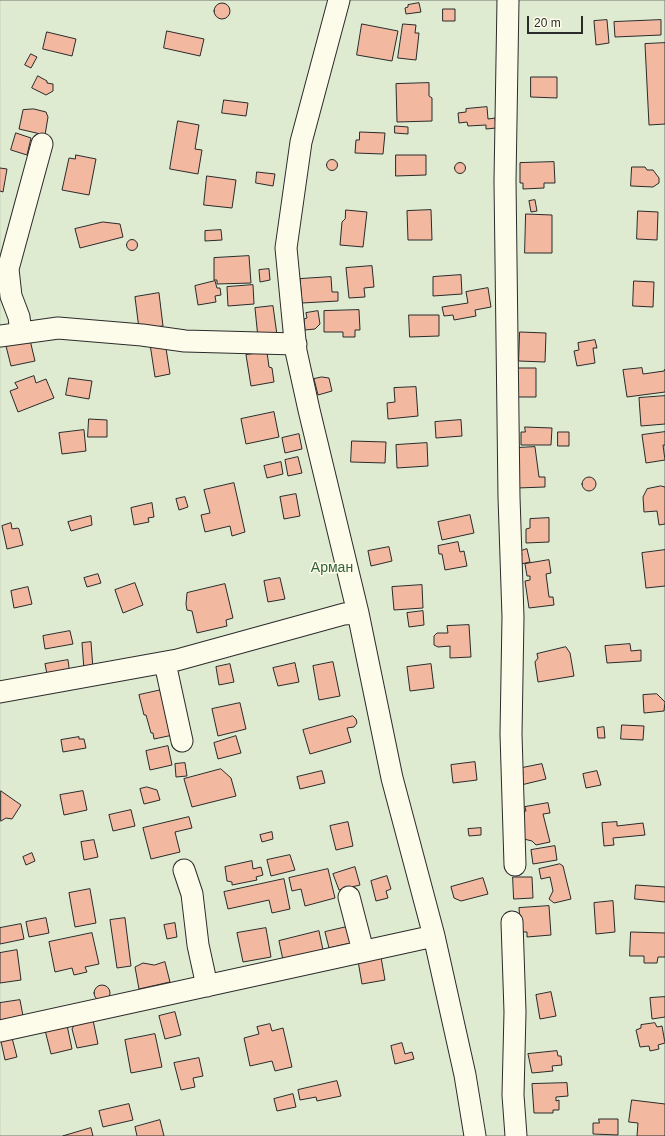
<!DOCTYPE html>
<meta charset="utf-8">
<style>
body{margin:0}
#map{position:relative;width:665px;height:1136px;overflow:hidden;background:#fdfbea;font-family:Helvetica,sans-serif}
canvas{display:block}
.scale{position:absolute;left:527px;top:16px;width:56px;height:18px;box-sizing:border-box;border:2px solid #2b2b2b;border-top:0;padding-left:5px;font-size:12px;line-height:14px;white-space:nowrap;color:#2b2b2b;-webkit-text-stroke:3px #fdfbea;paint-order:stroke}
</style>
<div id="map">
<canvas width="665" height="1136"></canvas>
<div class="scale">20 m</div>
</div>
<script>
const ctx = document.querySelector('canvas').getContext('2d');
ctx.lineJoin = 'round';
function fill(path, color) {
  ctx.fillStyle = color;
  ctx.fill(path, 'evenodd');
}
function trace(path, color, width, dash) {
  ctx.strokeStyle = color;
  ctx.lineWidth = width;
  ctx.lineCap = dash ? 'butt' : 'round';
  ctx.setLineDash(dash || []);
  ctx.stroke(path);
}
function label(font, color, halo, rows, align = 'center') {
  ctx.font = font + ' Helvetica,sans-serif';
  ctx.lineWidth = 3;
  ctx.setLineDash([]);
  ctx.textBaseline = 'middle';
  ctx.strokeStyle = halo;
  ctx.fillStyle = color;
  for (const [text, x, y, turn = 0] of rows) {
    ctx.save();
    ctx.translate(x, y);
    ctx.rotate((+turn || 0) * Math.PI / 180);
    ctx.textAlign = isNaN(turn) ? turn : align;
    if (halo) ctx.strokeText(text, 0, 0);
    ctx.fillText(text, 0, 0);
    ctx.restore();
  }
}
const green = new Path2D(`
 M0,0H665V1136H0Z`);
const building = new Path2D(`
 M419,3L421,12L406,14L405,8L408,7V5Z
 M214 11a8 8 0 1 1 16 0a8 8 0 1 1-16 0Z
 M443,9H455V21H443Z
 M607,20L609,43L596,45L594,21Z
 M661,20V35L615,37L614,22Z
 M362,24L398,31L392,61L357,55Z
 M403,24L416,25L415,33H419L416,60L398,58Z
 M167,31L204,39L200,56L164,48Z
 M47,32L76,39L72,56L43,49Z
 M665,43V124L649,125L645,44Z
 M31,54L37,57L31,68L25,65Z
 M38,76L47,81V83L53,84V91L46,95L32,88Z
 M531,77H557V98L531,97Z
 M429,83V96L432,98V121L397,122L396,84Z
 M224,100L248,103L246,116L222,113Z
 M487,107L488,119L495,118L496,128L486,129V125L468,126L467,122L459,123L458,113L466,112V109Z
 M34,109L46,112L48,117L45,135L19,129L23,110Z
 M178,121L199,125L195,149L202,150L198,174L170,169Z
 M395,126L408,127V134L395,133Z
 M360,132L385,133L383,154L355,153L356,140H359Z
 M16,133L31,138L27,155L11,150Z
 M76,155L96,159L89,195L62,190L69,158L75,159Z
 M396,155H426V175L396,176Z
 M326.5 165a5.5 5.5 0 1 1 11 0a5.5 5.5 0 1 1-11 0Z
 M554,162L555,183H544V188L523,189V183H520V163Z
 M454.5 168a5.5 5.5 0 1 1 11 0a5.5 5.5 0 1 1-11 0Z
 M632,167H645L647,170H653L659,178V183L653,187L631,186Z
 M0,168L7,169L3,192L0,191Z
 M257,172L275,174L273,186L256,183Z
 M207,176L236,180L232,208L204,205Z
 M535,200L537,211L531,212L529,201Z
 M346,210L367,212L363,247L340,245L342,222L345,219Z
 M431,210L432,240H408L407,211Z
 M638,211L658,212L657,240L637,239Z
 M526,214L552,215V253H525Z
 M103,222L120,224L123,237L80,248L75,229Z
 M221,230L222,240L205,241V231Z
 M126.5 245a5.5 5.5 0 1 1 11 0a5.5 5.5 0 1 1-11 0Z
 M249,256L251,283L217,284V280H214V258Z
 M372,266L374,287L364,288L365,297L349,298L346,268Z
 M269,269L270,280L260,282L259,270Z
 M461,275L462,294L433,296V277Z
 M331,277L332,292H338V301L302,303L300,279Z
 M215,281L217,288H220L221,295L215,296L216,302L198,305L195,286Z
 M634,281L654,282L653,307L633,306Z
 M253,285L254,304L228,306L227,287Z
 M488,288L491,307L475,310L476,316L454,320L453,315L444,316L442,307L468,303L466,292Z
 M159,293L163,326L139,329L135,297Z
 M273,306L277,335L258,338L255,308Z
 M359,310L360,330H355V337H343V332H324V311Z
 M318,311L320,324L315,329L305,330L304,319L307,318L306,313Z
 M409,315H439V336L410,337Z
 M520,332L546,333L545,362L519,361Z
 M30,340L35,361L11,366L6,346Z
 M595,340L597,348H593L595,363L577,366L574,351L579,350L578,343Z
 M165,342L170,374L155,377L150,344Z
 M267,352L269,367L272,368L274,382L251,386L246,355Z
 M514,368H536V397H514Z
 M642,368L643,374L664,371L665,369V392L627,397L623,370Z
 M34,376L36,383L46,379L54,398L18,412L10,391L18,388L15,383Z
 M322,377L329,378L332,391L318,395L314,379Z
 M69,378L92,381L89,399L66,395Z
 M416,387L418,416L388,419L387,403L395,402L394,388Z
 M665,396V424L641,426L639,398Z
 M274,412L279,437L246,444L241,419Z
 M89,419L107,420V437H88Z
 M461,420L462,436L436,438L435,422Z
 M525,427L552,428L551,445H521V432H525Z
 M84,430L86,451L62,454L59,433Z
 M558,432H569V446H558Z
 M665,432V445H663L665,460L646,463L642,435Z
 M299,434L302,449L285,453L282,438Z
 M352,441L386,442L385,463L351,462Z
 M427,443L428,466L397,468L396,445Z
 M535,447L539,477H545V487L517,488L516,448Z
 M298,457L302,473L288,476L285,460Z
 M281,462L283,474L267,478L264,466Z
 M582 484a7 7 0 1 1 14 0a7 7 0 1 1-14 0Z
 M234,483L245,532L232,536L230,526L205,532L201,515L210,513L204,490Z
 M661,486L665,487V524L659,525L657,511L644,512L643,497L647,489Z
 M296,494L300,516L284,519L280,497Z
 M185,497L188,507L179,510L176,499Z
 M152,503L154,517L148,518L149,522L134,525L131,508Z
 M470,515L474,533L442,540L438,522Z
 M91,516L92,525L71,531L68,522Z
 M549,518V542L526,543V529L530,528V519Z
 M11,523L12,529L18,528L19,529L23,545L7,549L2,526Z
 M458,542L460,552L464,551L467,566L445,570L442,554H439L438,546Z
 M389,547L392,561L371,566L368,551Z
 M527,549L530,562L521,564L519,556L522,555L521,551Z
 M665,550V586L646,588L642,553Z
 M549,560L551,573L546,574L549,597H553L554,605L529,608L525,581L530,580V576H527L525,564Z
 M98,574L101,583L87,587L84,578Z
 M280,578L285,599L268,602L264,581Z
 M135,583L143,605L123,613L115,590Z
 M225,584L233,618L226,620L227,626L197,633L192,611L187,610L186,604L187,593Z
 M422,585L423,608L394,610L392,587Z
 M28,587L32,604L14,608L11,591Z
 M423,611L424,625L409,627L407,613Z
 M469,625L471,657L450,658V646L438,647L434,645V636L437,633H448L447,626Z
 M70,631L73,644L45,649L43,636Z
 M91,642L93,669L84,670L82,643Z
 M630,644L631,651L641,650V661L607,663L605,646Z
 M566,647L570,653L574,676L538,682L535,662L538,658L537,654Z
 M68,660L70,675L48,679L45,664Z
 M333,662L340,696L319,700L313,666Z
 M295,663L299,682L278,686L273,668Z
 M230,664L234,682L219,685L216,667Z
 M431,664L434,688L410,691L407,667Z
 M166,689L173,735L154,739L153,733H151L146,715H144L139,695Z
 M657,694L665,702L664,711L644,713L643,695Z
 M240,703L246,729L218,736L212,709Z
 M353,716L356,719L357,723L354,727L347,728L351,742L310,754L303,730Z
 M622,725L644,726L643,740L621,739Z
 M604,727L605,738H598L597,728Z
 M236,736L241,753L218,759L214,743Z
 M79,737V739H84L86,748L63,752L61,740Z
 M168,746L172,765L150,770L146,751Z
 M475,762L477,780L453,783L451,765Z
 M185,763L187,776L176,777L175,764Z
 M542,764L546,779L521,785L519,775L523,774L522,768Z
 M221,769L231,778L236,796L192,807L184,779Z
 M322,771L325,783L300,789L297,777Z
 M597,771L601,785L586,788L583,774Z
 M147,787L157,790L160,800L144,804L140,789Z
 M1,791L21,805L12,819L6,818L1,821Z
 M83,791L87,810L64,815L60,795Z
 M548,803L550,813L543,814L550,842L536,845L532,841L524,839L519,812L526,811L525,807Z
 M131,810L135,826L113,831L109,815Z
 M189,817L192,828L175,832L180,852L151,859L143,828Z
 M348,822L353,846L336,850L330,826Z
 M617,822V826L643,823L645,835L613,838L614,845L604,846L602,823Z
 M481,828V835L469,836L468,829Z
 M272,832L273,839L262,842L260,835Z
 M94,840L98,857L84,860L81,842Z
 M555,846L557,860L533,864L531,850Z
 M32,853L35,861L26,865L23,857Z
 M290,855L295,870L271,876L267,860Z
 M252,861L253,869L261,867L263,875L256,877L257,880L232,885V882L227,881L225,867Z
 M560,864L563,866L571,899L554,903L549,899L553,891L550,877L541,879L539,869Z
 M355,867L360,885L339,890L333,874Z
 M328,869L335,898L305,906L301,889L292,891L289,878Z
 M387,876L391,889L386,891L388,898L376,901L371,881Z
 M513,877H532L533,898L514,899Z
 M483,878L488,894L461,901L454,898L451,887Z
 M284,879L290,909L272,913L269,900L228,909L224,892Z
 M636,885L665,887V902L635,899Z
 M90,889L96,923L75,927L69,893Z
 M613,901L615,932L596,934L594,903Z
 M549,906L551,935L527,937V932H521L519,908Z
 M46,918L49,933L29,937L26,922Z
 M125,918L131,966L117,968L110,920Z
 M175,923L177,937L167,939L164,925Z
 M21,924L24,939L0,944V928Z
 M351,926L355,942L329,948L325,932Z
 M266,928L271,957L243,962L237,933Z
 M319,931L323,950L283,960L279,941Z
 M631,932L665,933V957H658L657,963H644V956H630Z
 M92,933L99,964L85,967L87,972L74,975L72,968L55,972L49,942Z
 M17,950L21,980L0,983V953Z
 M381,957L385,980L362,984L358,961Z
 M165,962L170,982L139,989L135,967L143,963L154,965Z
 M94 993a8 8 0 1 1 16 0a8 8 0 1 1-16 0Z
 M551,992L556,1016L540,1019L536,995Z
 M665,997V1017L652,1019L650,998Z
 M20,1000L23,1016L0,1020V1003Z
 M175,1012L181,1035L165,1039L159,1016Z
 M93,1020L98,1044L77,1048L72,1029L75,1024Z
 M655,1023L657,1027L662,1026L665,1043L658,1045L659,1049L650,1051L649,1046L640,1047L636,1030L641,1028V1025Z
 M270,1024L272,1031L283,1028L292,1067L275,1071L272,1061L250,1066L244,1038L259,1034L257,1027Z
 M67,1025L72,1049L51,1054L45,1030Z
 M11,1034L17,1057L5,1060L0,1037Z
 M155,1034L162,1067L131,1073L125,1040Z
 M402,1043L405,1054L412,1052L414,1059L395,1064L391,1046Z
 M557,1051L558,1056H561L562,1065L552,1066L553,1071L532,1073L528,1054Z
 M199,1058L203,1076L193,1078L195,1087L181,1090L174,1063Z
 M337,1081L341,1096L317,1101L316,1097L300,1100L298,1090Z
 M567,1083L568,1096L556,1097V1101L559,1100V1110H553V1113H534L532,1084Z
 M293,1094L296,1107L277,1111L274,1099Z
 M632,1100L665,1104V1136H637L638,1123L629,1122Z
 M129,1104L133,1120L103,1127L99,1111Z
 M599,1119H618V1135L593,1134V1123H599Z
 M160,1120L164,1136H137L135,1127Z
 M91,1128L93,1136H63Z`);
const minor = new Path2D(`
 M339,0L301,142L286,248L296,351L309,410L358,613L392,778L434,936L465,1075L475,1136
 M508,0L505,181L509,497L513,617L511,734L515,865
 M21,333L19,317L11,296L8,269L42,144
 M0,336L58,328L142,335L185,341L296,344
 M165,663L182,741
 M0,692L177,660L344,614L358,613
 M184,870L192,894L198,945L207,986
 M349,897L363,951
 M512,922L515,1012L513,1095L516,1136
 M0,1031L434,936`);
const parkNames = [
 ["Арман",332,568]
];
fill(green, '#deebd1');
trace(green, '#74746e', 1);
fill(building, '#f2b8a0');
trace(building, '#2b2b2b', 1);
trace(minor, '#2b2b2b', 23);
trace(minor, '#fdfbea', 21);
label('14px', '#34623c', '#fdfbea', parkNames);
</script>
